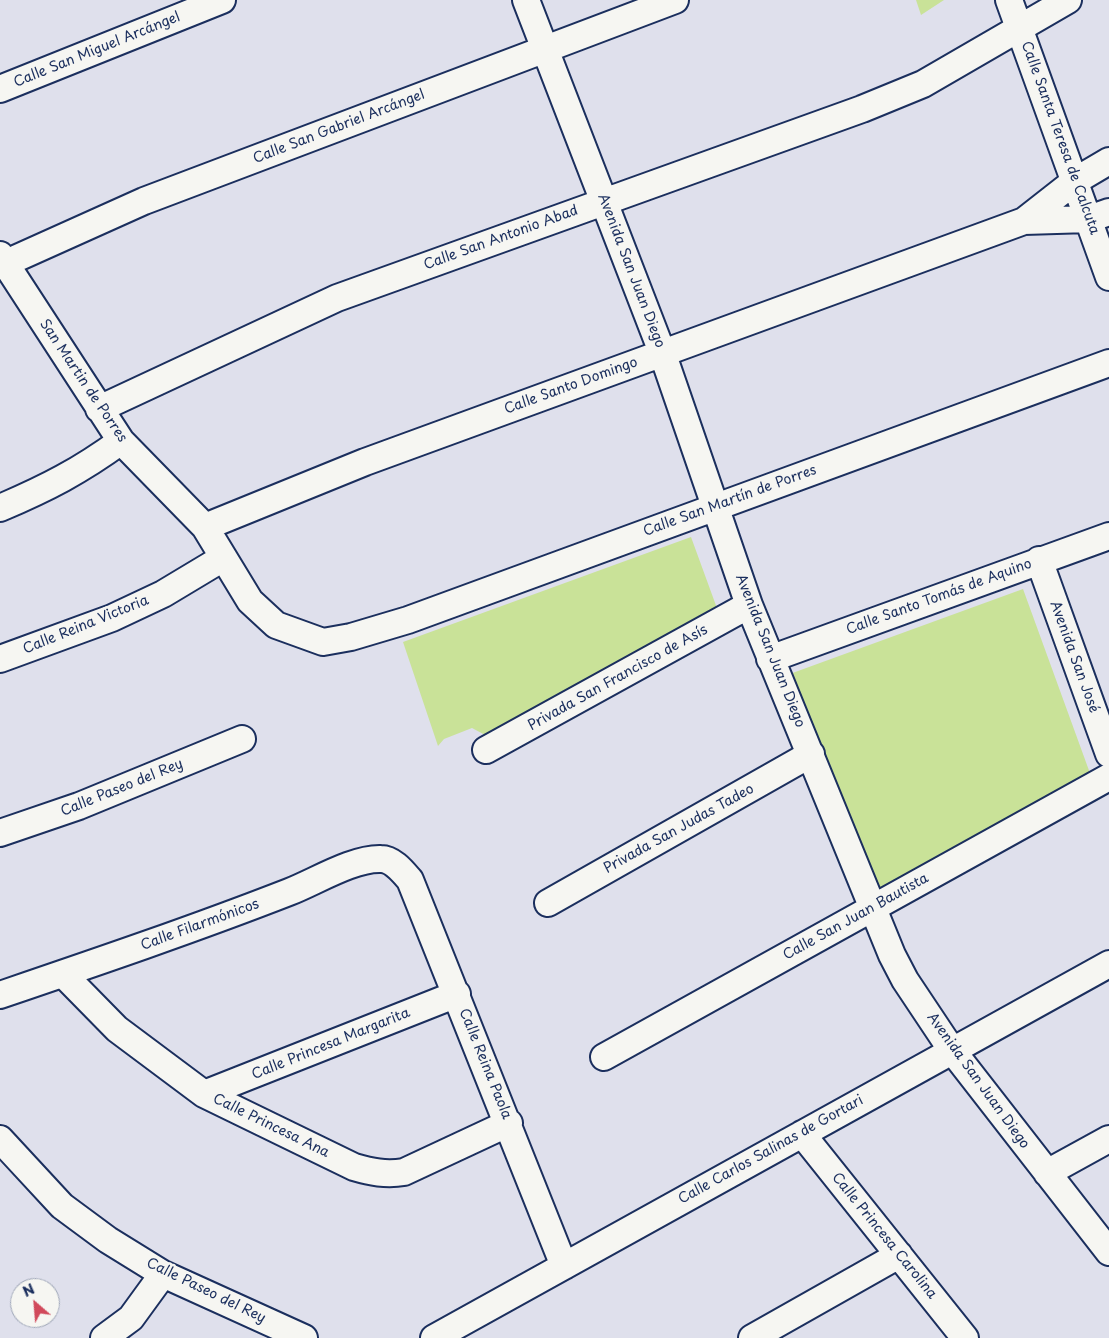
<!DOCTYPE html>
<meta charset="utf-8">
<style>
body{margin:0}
#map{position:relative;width:1109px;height:1338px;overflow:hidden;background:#dfe0ec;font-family:"Playpen Sans",sans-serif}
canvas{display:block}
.north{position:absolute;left:10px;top:1278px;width:50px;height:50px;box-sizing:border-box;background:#f6f6f2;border:1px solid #9ea6b7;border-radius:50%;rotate:333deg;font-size:14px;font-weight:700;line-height:20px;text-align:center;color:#1b2f5e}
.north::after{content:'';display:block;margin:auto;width:18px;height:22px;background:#d1495b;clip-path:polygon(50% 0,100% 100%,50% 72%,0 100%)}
</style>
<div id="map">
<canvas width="1109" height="1338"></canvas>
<div class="north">N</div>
</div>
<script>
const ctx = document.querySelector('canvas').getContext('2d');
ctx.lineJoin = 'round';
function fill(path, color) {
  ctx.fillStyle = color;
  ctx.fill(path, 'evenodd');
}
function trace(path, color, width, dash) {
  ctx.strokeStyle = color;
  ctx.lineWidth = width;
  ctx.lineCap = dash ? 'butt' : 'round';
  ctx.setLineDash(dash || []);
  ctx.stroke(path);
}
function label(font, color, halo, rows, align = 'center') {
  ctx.font = font + ' "Playpen Sans",sans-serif';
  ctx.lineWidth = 5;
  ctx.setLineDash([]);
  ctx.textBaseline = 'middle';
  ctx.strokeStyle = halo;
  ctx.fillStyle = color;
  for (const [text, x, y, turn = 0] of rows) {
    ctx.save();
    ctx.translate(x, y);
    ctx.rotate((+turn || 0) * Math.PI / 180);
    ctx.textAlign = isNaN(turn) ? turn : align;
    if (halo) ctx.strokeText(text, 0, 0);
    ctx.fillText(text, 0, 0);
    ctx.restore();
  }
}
const green = new Path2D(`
 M916,0H944L921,15Z
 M691,537L718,611L487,736L472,728L444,739L438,746L403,642Z
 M1023,589L1091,776L875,894L787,675Z`);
const minor = new Path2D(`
 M526,0L662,352L749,605L892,955L905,980L951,1049L1109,1252
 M1009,0L1109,277
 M0,89L222,0
 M1024,221L1075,181L1109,161
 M0,255L121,441L205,527L250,601L276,625L323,642L351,637L408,620L1109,363
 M6,263L144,201L675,0
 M99,409L337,298L862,109L923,84L1068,0
 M0,508C47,488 80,471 121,441
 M205,527L365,462L1024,221L1089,219L1109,212
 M1039,560L1109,754
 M0,659L112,618L163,594L223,558
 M770,659L1109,536
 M486,750L749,605
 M0,833L79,806L242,739
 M548,903L811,754
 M63,974L117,1029L204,1094L354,1167C371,1172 386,1175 404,1172L509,1123
 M0,995C97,962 194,929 289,892C315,882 353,858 381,859C393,859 403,872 410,880L564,1266
 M604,1057L1109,777
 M204,1094L457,994
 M802,1134L965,1338
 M0,1139L62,1206L108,1240L163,1274L304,1338
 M1047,1173L1109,1139
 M104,1338L131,1318L163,1274
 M434,1338L1109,964
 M752,1338L899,1255`);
const streetNames = [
 ["Calle San Miguel Arcángel",97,50,-22],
 ["Calle San Gabriel Arcángel",339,127,-21],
 ["Calle Santa Teresa de Calcuta",1060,138,70],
 ["Calle San Antonio Abad",501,238,-20],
 ["Avenida San Juan Diego",631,271,69],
 ["San Martin de Porres",83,381,56],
 ["Calle Santo Domingo",571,386,-20],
 ["Calle San Martín de Porres",730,501,-20],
 ["Calle Santo Tomás de Aquino",939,597,-20],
 ["Calle Reina Victoria",86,625,-22],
 ["Avenida San Juan Diego",770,651,68],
 ["Avenida San José",1074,657,70],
 ["Privada San Francisco de Asís",618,678,-29],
 ["Calle Paseo del Rey",122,788,-22],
 ["Privada San Judas Tadeo",679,829,-29],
 ["Calle San Juan Bautista",856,917,-29],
 ["Calle Filarmónicos",200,925,-20],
 ["Calle Princesa Margarita",331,1044,-22],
 ["Calle Reina Paola",485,1064,68],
 ["Avenida San Juan Diego",978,1081,54],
 ["Calle Princesa Ana",271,1126,26],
 ["Calle Carlos Salinas de Gortari",771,1150,-29],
 ["Calle Princesa Carolina",884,1236,51],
 ["Calle Paseo del Rey",206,1291,26]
];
fill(green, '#c9e298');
trace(minor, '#1b2f5e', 30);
trace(minor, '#f6f6f2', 26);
label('14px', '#1b2f5e', '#f6f6f2', streetNames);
</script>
